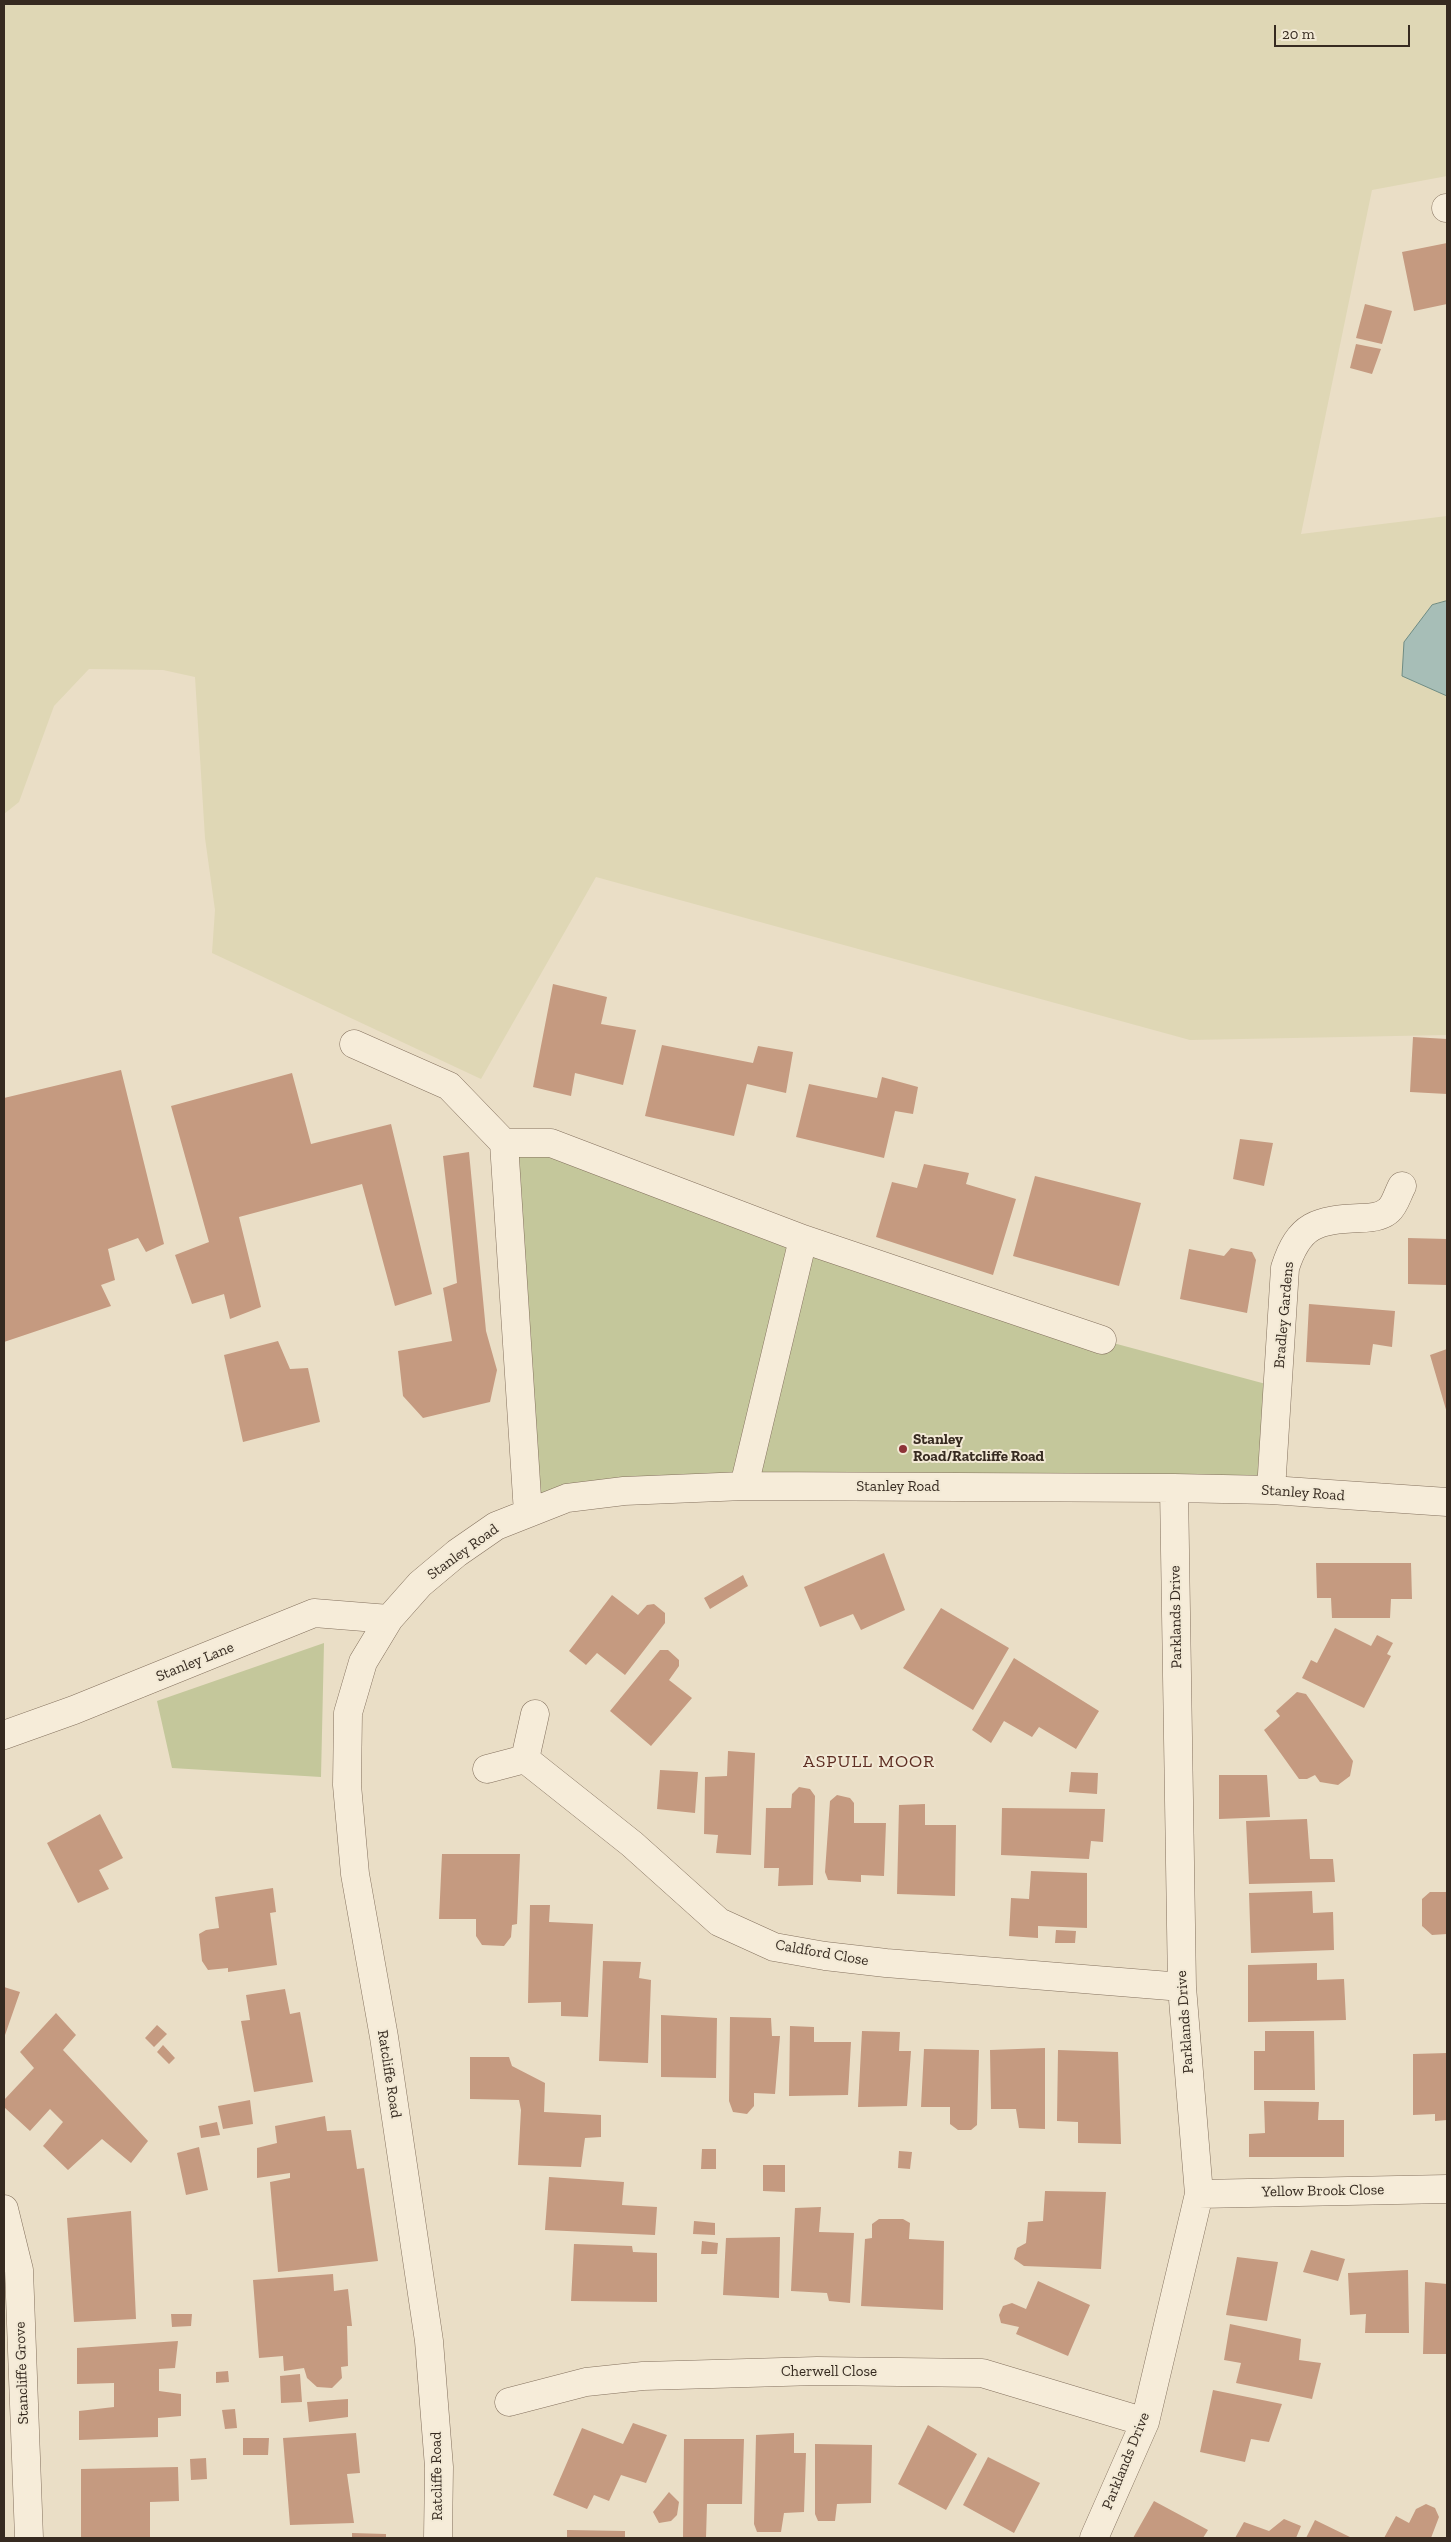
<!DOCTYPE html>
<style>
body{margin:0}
#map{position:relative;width:1451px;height:2542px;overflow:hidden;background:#eadec6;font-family:"Zilla Slab",serif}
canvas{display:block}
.frame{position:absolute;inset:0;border:5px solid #362a20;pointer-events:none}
.scale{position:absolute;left:1274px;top:25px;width:136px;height:22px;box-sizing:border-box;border:2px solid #362a20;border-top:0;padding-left:6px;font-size:15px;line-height:18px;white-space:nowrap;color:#362a20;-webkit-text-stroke:4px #f2e9d5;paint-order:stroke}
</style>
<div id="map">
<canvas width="1451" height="2542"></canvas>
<div class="frame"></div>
<div class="scale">20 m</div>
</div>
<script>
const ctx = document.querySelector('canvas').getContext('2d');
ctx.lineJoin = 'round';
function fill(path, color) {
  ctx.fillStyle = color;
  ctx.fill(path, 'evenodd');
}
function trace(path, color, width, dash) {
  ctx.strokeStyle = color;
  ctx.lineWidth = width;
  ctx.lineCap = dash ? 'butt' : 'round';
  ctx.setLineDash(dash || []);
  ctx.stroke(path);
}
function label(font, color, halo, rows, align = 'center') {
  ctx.font = font + ' "Zilla Slab",serif';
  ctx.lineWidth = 4;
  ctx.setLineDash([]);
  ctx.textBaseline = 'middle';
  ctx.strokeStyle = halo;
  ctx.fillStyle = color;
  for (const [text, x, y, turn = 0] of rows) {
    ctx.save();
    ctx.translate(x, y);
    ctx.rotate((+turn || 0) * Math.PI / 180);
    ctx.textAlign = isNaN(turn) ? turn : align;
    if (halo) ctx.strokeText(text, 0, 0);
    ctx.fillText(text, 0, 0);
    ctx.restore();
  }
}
const farmland = new Path2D(`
 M4,4H1447V176L1372,190L1301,534L1447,516V1035L1190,1040L596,877L481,1079L212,953L215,910L205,838L195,677L163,670L89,669L54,706L19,802L4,814Z`);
const green = new Path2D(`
 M504,1143H551L1102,1340L1277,1387L1271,1490L744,1486L528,1513Z
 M324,1643L321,1777L172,1768L157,1701Z`);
const water = new Path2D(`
 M1447,601V696L1402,676L1404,642L1432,605Z`);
const building = new Path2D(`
 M1447,243V304L1414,311L1402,252Z
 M1365,304L1392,311L1382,344L1356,338Z
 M1356,344L1381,349L1372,374L1350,368Z
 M553,984L607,997L601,1024L636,1030L623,1085L575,1073L571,1096L533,1087Z
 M1413,1037L1447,1039V1094L1410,1092Z
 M662,1045L753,1063L758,1046L793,1052L786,1093L747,1084L734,1136L645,1116Z
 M121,1070L164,1244L146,1252L138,1238L108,1249L115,1280L101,1285L111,1306L4,1342V1098Z
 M292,1073L311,1144L391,1124L432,1294L395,1306L362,1184L239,1217L261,1307L230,1319L224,1294L192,1304L175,1255L209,1242L171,1106Z
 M882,1077L918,1087L913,1114L895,1111L884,1158L796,1137L809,1084L877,1098Z
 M1240,1139L1273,1143L1264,1186L1233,1179Z
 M469,1152L486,1331L497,1370L490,1402L423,1418L403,1396L398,1351L452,1341L443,1288L457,1283L443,1156Z
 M924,1164L969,1173L966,1184L1016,1199L993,1275L876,1237L892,1182L917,1188Z
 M1035,1176L1141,1203L1119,1286L1013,1256Z
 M1408,1238L1447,1239V1285L1408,1284Z
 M1231,1248L1252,1252L1256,1260L1247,1313L1180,1299L1189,1249L1224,1256Z
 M1309,1304L1395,1311L1392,1347L1373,1344L1370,1365L1306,1362Z
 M278,1341L290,1369L308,1368L320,1422L243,1442L224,1355Z
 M1447,1349V1413L1430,1355Z
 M884,1553L905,1610L861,1630L853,1614L820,1627L804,1587Z
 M1316,1563H1411L1412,1599H1391L1390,1618H1332L1331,1598H1317Z
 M743,1575L748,1586L710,1609L704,1598Z
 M612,1595L638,1615L647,1605L654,1604L665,1613V1623L625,1675L597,1653L586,1665L569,1651Z
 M941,1608L1009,1648L973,1710L903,1668Z
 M1335,1628L1371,1646L1377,1635L1393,1643L1387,1654L1391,1656L1364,1708L1302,1678L1311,1660L1317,1663Z
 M660,1650H668L679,1660V1666L669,1680L692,1698L651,1746L610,1711Z
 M1014,1658L1099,1711L1076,1749L1039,1727L1032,1737L1004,1721L991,1743L972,1730Z
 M1297,1692L1306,1694L1353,1761L1350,1776L1338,1785L1320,1782L1315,1775L1307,1779H1299L1264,1730L1280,1716L1276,1711Z
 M728,1751L755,1753L751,1855L716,1853L718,1835L704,1834L705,1777L727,1776Z
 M660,1770L698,1772L695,1813L657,1809Z
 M1071,1772L1098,1773L1097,1794L1069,1792Z
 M1219,1775H1267L1270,1817L1219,1819Z
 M799,1787L810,1789L815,1796L813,1885L778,1886L779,1868H764L766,1808H791L792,1794Z
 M837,1795L850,1798L854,1803V1823H886L884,1876L861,1875V1882L828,1880L825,1872L830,1801Z
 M925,1804V1825H956L955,1896L897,1894L899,1805Z
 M1002,1808L1105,1809L1103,1842L1091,1841L1089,1859L1001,1855Z
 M100,1814L123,1858L99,1870L109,1889L78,1903L47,1843Z
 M1307,1819L1310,1859H1333L1335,1882L1249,1884L1246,1821Z
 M442,1854H520L517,1924L512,1925L511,1937L504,1946L482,1945L476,1936V1919H439Z
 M1031,1871L1087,1873V1928L1038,1926V1938L1009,1936L1011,1898L1029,1899Z
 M273,1888L276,1912L270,1913L277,1965L228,1972V1968L208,1970L202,1961L199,1934L206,1930L219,1928L215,1897Z
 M1312,1891L1313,1913L1333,1912L1334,1950L1251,1953L1249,1893Z
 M1430,1892H1447V1934L1432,1935L1422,1926V1899Z
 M530,1905H550L549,1922L593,1924L588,2017L561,2016V2002L528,2003Z
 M1056,1930L1076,1931L1075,1943H1055Z
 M603,1961L641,1962L639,1978L651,1980L648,2063L599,2061Z
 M1317,1963V1980L1344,1979L1346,2020L1248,2022V1965Z
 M4,1987L20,1992L4,2038Z
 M285,1989L290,2014L300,2012L313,2082L254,2092L241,2021L250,2020L246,1995Z
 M56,2013L76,2035L63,2050L148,2141L131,2163L102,2139L68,2170L43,2146L63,2122L50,2109L30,2131L4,2107V2100L34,2068L20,2052Z
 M661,2015L717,2018L716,2078L661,2077Z
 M730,2017L771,2018L772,2036H780L775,2094L754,2093V2106L747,2114L733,2112L729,2101Z
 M157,2025L167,2034L154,2047L145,2038Z
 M790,2026L814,2027V2042H851L848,2095L789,2096Z
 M862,2031L900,2032L899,2051H911L907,2106L858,2107Z
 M1265,2031H1314L1315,2090H1254V2051H1265Z
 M163,2045L175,2058L169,2064L157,2052Z
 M1045,2048V2129L1019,2128L1016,2109H991L990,2050Z
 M924,2049L979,2050L977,2125L971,2130H958L950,2124V2107H921Z
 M1058,2050L1118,2052L1121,2144L1078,2143V2122L1057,2121Z
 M1447,2053V2120L1435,2121V2114L1413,2115V2054Z
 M470,2057H509L512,2066L545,2083L544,2112L601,2115V2137L585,2138L581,2167L518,2165L521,2110L519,2100L470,2099Z
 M250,2100L253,2124L223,2129L218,2106Z
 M1264,2101L1319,2102L1318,2120H1344V2157H1249V2134L1265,2133Z
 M325,2116L327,2131L351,2130L357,2169L364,2168L378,2261L278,2272L270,2182L290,2178V2173L257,2178V2148L277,2143L275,2126Z
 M217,2122L220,2135L201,2138L199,2126Z
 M199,2147L208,2190L186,2195L177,2153Z
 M702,2149H716V2169H701Z
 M899,2151L912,2152L910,2169L898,2168Z
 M763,2165H785V2192L763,2191Z
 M549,2177L624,2182L622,2205L657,2207L655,2235L545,2230Z
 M1045,2191L1106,2192L1101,2269L1024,2266L1014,2259L1017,2248L1026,2243L1028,2222L1043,2221Z
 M821,2207L819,2232L854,2233L850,2303L829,2301L827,2293L791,2291L795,2208Z
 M131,2211L136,2319L74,2322L67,2218Z
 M879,2219H903L910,2223L909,2239L944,2241L943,2310L861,2306L865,2239L872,2238V2224Z
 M694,2221L715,2223V2235L693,2234Z
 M780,2237L779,2298L723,2295L726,2238Z
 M702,2241L718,2243L717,2254H701Z
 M574,2244L632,2246L633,2252L657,2253V2302L571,2301Z
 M1311,2250L1345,2259L1338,2281L1303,2272Z
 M1237,2257L1278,2262L1267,2321L1226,2315Z
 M1408,2270L1409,2333H1365L1366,2314L1350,2315L1348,2273Z
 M333,2274L334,2291L348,2289L352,2326H347L348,2366L341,2367L342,2378L332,2388L317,2387L307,2378L304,2368L284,2371L283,2356L259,2358L253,2280Z
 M1038,2281L1090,2305L1068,2356L1016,2334L1019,2327L1001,2323L999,2315L1003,2306L1012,2303L1026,2309Z
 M1425,2282L1447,2284V2354H1423Z
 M171,2314H192L191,2326L172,2327Z
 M1230,2324L1301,2339L1299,2360L1321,2363L1312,2399L1236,2383L1241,2363L1224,2360Z
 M178,2341L175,2368L159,2369V2391L181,2394V2416L158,2418V2437L79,2440V2411L114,2407V2383L77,2384V2348Z
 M228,2371L229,2382L216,2383V2372Z
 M300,2374L302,2402L281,2403L280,2376Z
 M1213,2390L1282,2404L1269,2442L1251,2439L1245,2462L1200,2452Z
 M348,2399V2417L309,2422L307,2402Z
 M235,2409L237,2428L225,2429L222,2410Z
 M633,2423L667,2435L646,2483L621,2475L609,2501L594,2495L587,2509L553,2495L582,2428L623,2444Z
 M928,2425L977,2454L946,2510L898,2484Z
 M356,2433L360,2473L347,2474L354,2523L290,2525L283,2438Z
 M794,2433V2453H806L804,2512L784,2513L781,2532H757L754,2524L756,2435Z
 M243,2438H269L268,2455H243Z
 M684,2439H744L742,2504H707L706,2538H683Z
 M815,2444L872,2445L871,2503L837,2504L835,2521H818L815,2514Z
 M988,2457L1040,2483L1014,2533L963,2505Z
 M206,2458L207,2479L191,2480L190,2459Z
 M178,2467L179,2501L150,2502V2538H81V2469Z
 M669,2492L679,2502L677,2515L671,2521L659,2523L653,2512Z
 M1154,2501L1208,2530L1203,2538H1133Z
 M1426,2504L1435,2508L1439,2517L1431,2538H1384L1396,2516L1409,2523L1416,2509Z
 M1284,2519L1301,2526L1296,2538H1235L1244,2522L1269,2531Z
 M1315,2520L1352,2538H1306Z
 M567,2530L625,2531V2538H567Z
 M352,2533L386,2534V2538H352Z`);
const minor = new Path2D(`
 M1446,208H1447
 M354,1044L449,1086L504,1143L528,1513
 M504,1143H551L803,1239
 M744,1486L803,1239L1102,1340
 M1271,1490L1285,1268C1299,1224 1317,1220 1360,1218C1369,1218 1382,1217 1389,1210C1395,1205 1398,1193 1402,1186
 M4,1735L74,1710L314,1613L389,1619
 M525,1759L632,1844L719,1922L774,1947L825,1956L886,1963L1182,1987
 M487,1769L525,1759L535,1714
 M1199,2194L1447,2189
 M4,2209L19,2270L29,2538
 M509,2402L586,2382L643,2376L817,2371L982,2373L1145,2422
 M438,2538L439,2467L429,2341L384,2037L355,1874L347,1785L348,1713L363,1662L389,1619L420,1584L457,1553L496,1526L567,1498L624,1491L744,1486L1174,1488L1271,1490L1447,1502
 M1094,2538L1145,2422L1199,2194L1182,1987L1174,1488`);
const markers = [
 [903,1449,5,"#8d3337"]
];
const streetNames = [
 ["Bradley Gardens",1284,1315,-85],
 ["Stanley Road",898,1487],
 ["Stanley Road",1303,1493,4],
 ["Stanley Road",463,1552,-36],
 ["Parklands Drive",1176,1617,-91],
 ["Stanley Lane",195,1662,-22],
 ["Caldford Close",822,1953,10],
 ["Parklands Drive",1185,2022,-94],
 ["Ratcliffe Road",389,2074,81],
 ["Yellow Brook Close",1323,2191,-1],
 ["Cherwell Close",829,2372],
 ["Stancliffe Grove",22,2373,-92],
 ["Parklands Drive",1126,2461,-68],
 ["Ratcliffe Road",437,2476,-91]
];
const poiNames = [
 ["Stanley",913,1440],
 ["Road/Ratcliffe Road",913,1457]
];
const quarterNames = [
 ["ASPULL MOOR",869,1762]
];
fill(farmland, '#dfd7b5');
fill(green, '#c4c79b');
fill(water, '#a7beb7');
trace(water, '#6f8c84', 1);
fill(building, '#c59a80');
trace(minor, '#84715e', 29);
trace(minor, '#f6ecd9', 28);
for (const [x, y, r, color] of markers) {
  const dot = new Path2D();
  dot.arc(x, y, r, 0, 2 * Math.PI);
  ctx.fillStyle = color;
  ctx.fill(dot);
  trace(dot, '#f2e9d5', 2);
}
label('15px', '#362a20', '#f2e9d5', streetNames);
label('bold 15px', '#362a20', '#f2e9d5', poiNames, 'left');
ctx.letterSpacing = '1px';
label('18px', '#5e2e23', '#f2e9d5', quarterNames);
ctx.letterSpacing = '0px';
</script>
